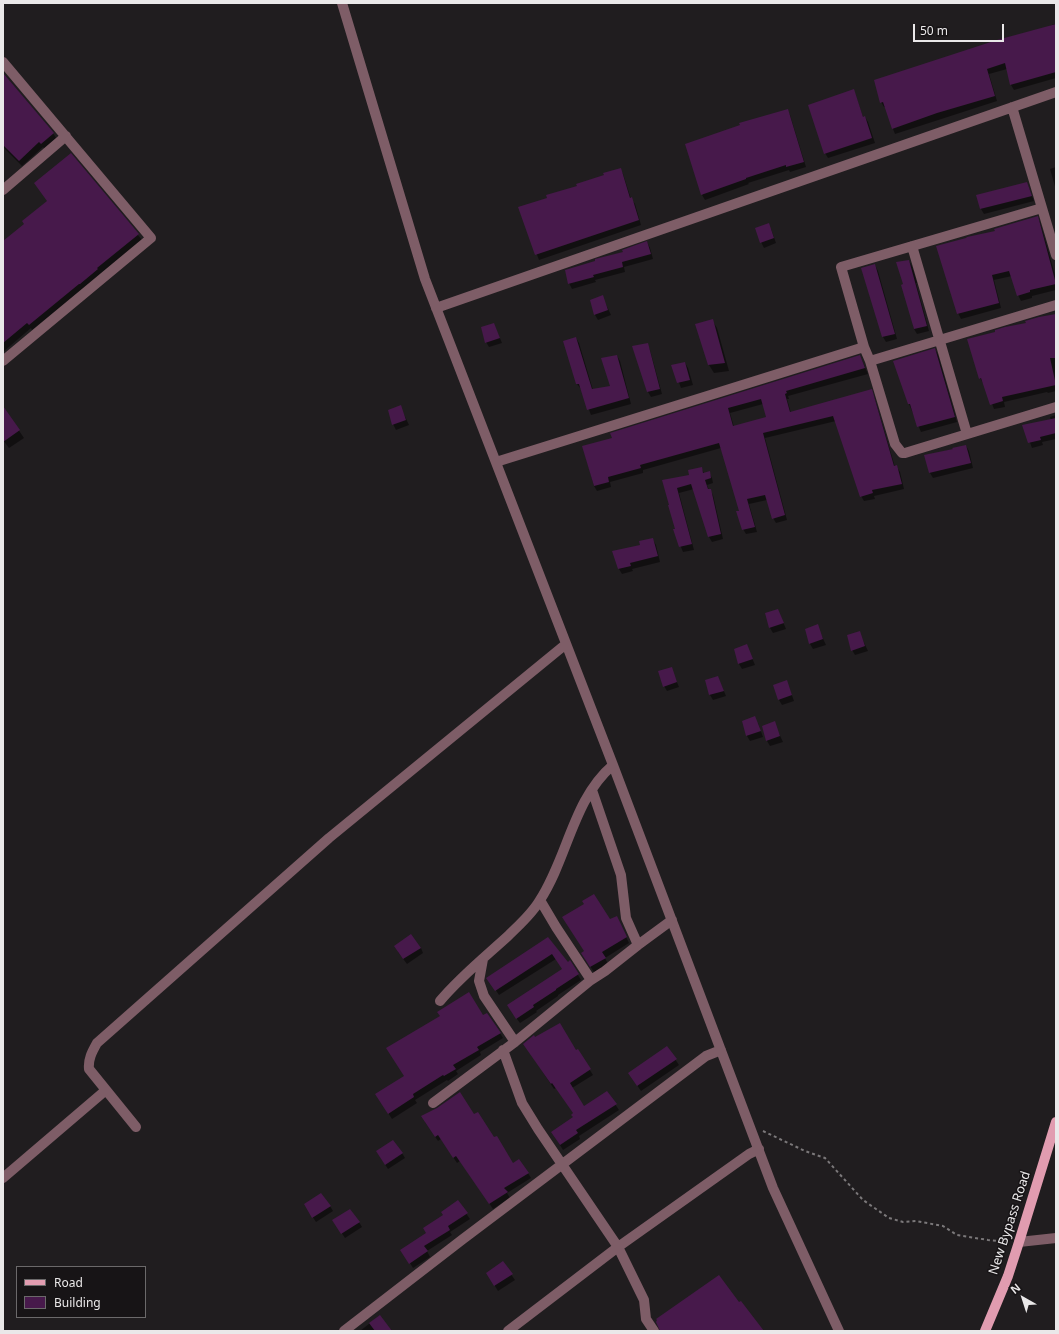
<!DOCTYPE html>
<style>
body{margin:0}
#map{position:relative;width:1059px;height:1334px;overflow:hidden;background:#201d1f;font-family:"Noto Sans",sans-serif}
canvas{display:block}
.frame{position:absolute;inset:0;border:4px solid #eae8e9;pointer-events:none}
.legend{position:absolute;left:16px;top:1266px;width:130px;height:52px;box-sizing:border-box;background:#171416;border:1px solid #6b696a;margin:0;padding:5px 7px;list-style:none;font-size:12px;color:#eae8e9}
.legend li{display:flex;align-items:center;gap:8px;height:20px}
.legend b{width:20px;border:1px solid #6b696a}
.north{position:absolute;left:1003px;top:1278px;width:40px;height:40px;-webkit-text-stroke:3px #171416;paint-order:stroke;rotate:321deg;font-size:11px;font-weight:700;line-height:16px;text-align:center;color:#eae8e9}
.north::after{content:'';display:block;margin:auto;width:14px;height:18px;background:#eae8e9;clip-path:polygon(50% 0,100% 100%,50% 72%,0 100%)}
.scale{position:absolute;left:913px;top:24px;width:91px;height:18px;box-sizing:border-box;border:2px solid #eae8e9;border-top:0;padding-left:5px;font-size:12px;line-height:14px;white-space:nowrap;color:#eae8e9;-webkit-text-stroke:3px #171416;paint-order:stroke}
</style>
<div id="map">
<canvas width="1059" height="1334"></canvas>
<div class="frame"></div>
<ul class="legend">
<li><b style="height:5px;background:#e19cb0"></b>Road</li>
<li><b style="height:11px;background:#47194b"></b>Building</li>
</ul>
<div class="north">N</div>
<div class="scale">50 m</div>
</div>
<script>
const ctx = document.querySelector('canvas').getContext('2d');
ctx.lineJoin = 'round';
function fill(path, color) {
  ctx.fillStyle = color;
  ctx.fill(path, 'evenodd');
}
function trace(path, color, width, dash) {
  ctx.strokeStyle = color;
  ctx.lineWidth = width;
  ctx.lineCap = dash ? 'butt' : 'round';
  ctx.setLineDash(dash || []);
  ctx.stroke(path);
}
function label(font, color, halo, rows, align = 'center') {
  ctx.font = font + ' "Noto Sans",sans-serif';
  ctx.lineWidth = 3;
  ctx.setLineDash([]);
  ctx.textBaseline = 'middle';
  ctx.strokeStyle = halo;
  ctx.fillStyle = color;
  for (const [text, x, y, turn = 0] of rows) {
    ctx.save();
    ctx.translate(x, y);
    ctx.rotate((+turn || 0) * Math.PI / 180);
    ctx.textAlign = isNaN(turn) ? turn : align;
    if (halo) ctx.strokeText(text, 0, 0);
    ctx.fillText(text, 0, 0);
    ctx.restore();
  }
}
const shadow = new Path2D(`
 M1054,24H1056V78L1014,90L1011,85L1007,69L989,74L997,101L895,134L893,129L886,107H884L881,102Z
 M3,74L53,133L56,138L45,149L43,147L22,166L3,147Z
 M854,91L856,96L863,117H865L868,122L875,143L828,158L825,153Z
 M787,110L790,115L806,167L790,172L789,170L748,183L749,184L705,200L702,195Z
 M71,154L142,240L100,274V275L32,330L31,328L3,352V243L25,225L48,202Z
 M1056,167V190L1050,169Z
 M620,169L623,174L631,199L635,204L641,225L539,260L519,208L548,199Z
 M1027,183L1034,201L984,214L981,209L977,196Z
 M1037,217L1040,222L1056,278V290L1032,296V298L1021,301L1018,295L1012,276L994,280L1001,308L961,319L958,313L996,232Z
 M771,229L776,243L764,248L761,242Z
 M647,242L650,248L653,259L624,267L625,272L595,280L596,282L572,289L569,283L624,253Z
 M909,261L912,266L917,283H916L929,331L917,334L914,329L905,285Z
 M875,265L878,271L897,339L886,342L883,337Z
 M602,296L611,315L598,320L595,315Z
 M1055,313H1056V391L1048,393L1047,392L1004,402L1005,407L994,409L984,383H983L980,378L1027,324L1055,315Z
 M712,320L717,328L729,371L714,373L709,365L696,324Z
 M494,324L502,343L489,347L486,342Z
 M576,338L579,343L593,390L612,387L617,356L620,361L631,404L591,415L581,389L577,384Z
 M647,344L650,350L662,394L651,397L648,392L634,347Z
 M935,349L938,355L957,422L921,432L909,404Z
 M860,356L868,374L788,396L789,399H787L791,413L871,390L874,396L895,467H897L900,472L904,489L874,496L875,499L864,501L861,496L836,421L765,438L787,520L776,523L773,518L767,500L749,504L757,532L746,534L743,529L740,511L721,448L643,470V473L610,482L611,487L597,491L594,486L583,447L613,439ZM763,404L767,418L734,427L730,413Z
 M685,363L688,368L693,385L681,388L673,366Z
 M400,406L409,425L396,430L393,424Z
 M3,407L24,438L9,448L3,440Z
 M1056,415V439L1042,442L1043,445L1032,448L1024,426L1051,420L1050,417Z
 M966,446L969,451L973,468L933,478L930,473L925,456Z
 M701,468L704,473H709L712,478L713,483L707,485L709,490H710L713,495L723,539L712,542L709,537L694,489L679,493L694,550L683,552L674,530L677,529L663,481L691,476Z
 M653,540L656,545L660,562L632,569L633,571L622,574L619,569L613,552L642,546Z
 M778,610L786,629L773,633L770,628L766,614Z
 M817,626L826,645L813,649L810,644L806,629Z
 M859,632L868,651L855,655L852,650Z
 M747,646L755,665L742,669L739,664L735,650Z
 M671,668L679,687L667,691L664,686Z
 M718,677L726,696L713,700L710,695L706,681Z
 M789,687L794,701L782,705L779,700Z
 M743,722L758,723L763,737L750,741L747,736Z
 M774,723L783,742L770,746L767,741L763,727Z
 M610,921L619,922L629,943L605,958L608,964L594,972L585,959V952Z
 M548,938L568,963L570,962L581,980L558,995V996L536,1011L537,1012L520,1023L511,1011L563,970L556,959L499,995L491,983Z
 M421,948L423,953L407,964L398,952Z
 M483,1016L500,1033L503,1038L480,1052L481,1055L456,1071L458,1074L448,1081L447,1080L415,1100L417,1103L392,1119L379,1099L405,1076Z
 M524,1044L576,1052L578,1051L593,1075L572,1088L584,1107L607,1092L619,1110L579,1136L580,1139L563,1150L555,1137L574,1118V1114L556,1088L554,1089Z
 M667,1047L679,1065L641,1091L632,1078Z
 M473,1115L513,1164L528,1173L531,1178L507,1193L510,1198L493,1209L460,1161L457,1163L441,1139L438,1141L425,1122Z
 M402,1153L405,1158L388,1169L380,1157Z
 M458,1202L470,1219L450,1232L452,1235L427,1251L430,1257L413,1268L405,1255Z
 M330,1206L333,1211L316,1222L308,1210Z
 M359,1222L362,1227L345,1238L337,1226Z
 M503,1263L515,1280L498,1291L490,1278Z
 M379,1316L391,1331H360Z`);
const building = new Path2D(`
 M1056,24V72L1010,85L1005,63L987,69L995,96L937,113L892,129L883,102L880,103L874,80L997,40Z
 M3,73L54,133L41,144L39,142L19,161L3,145Z
 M854,89L863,117L865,116L872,138L824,154L808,105Z
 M788,109L804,162L786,167V165L746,178V179L701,195L685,144L740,125L739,123Z
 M71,153L139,234L97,268L98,269L80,284H79L29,325L27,323L3,343V241L24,224L22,221L47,201L34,183Z
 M621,168L630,198L632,197L639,220L535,255L518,207L547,198L546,195L577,186L576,184L604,175L603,173Z
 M1027,182L1032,196L980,209L976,195Z
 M1038,216L1056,284L1030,290V292L1017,296L1009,271L992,275L999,303L957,314L936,246L966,238L967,237L995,231L994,229Z
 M769,223L774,238L760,243L755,228Z
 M647,241L651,254L622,262L623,267L593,275L594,277L568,284L565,270L595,261V259L623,252L622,250Z
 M909,260L927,326L914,329L901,285L903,284L896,262Z
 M875,264L895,334L882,337L861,268Z
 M603,295L608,310L594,315L590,300Z
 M1056,314V358H1050L1056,385L1002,397L1003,401L990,405L981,378L979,379L967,339L995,332V330L1005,327L1026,323L1025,321L1039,317Z
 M713,319L725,363L708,365L695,324Z
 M494,323L500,338L485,343L481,327Z
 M576,337L592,389L610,386L601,358L617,355L629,398L587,410L579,384H576L563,341Z
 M648,343L660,389L647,392L632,346Z
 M935,348L955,417L917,427L910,404H908L893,361Z
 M860,355L865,368L786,391L787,393L785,394L790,412L872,389L894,466L897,465L902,484L872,490L873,493L860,497L833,416L763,433L785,515L772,519L765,495L747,499L755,527L742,530L736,511H739L719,443L640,465L641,468L608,477L609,482L594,486L582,446L612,438L610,433ZM761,399L766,417L733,426L728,408Z
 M685,362L690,380L677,383L671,365Z
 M401,405L406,420L392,425L388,410Z
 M3,406L20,430L3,442Z
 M1056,418V433L1040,437L1041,440L1028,443L1022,425Z
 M966,445L971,463L929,473L924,455L953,449L952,448Z
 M702,467L703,473L710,471L711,478L705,480L708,489H711L721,534L708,537L691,484L677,488L692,544L679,547L673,529H675L668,505H669L662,480L689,475L688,470Z
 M653,538L658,556L630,563L631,566L618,569L612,551L640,545L639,541Z
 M778,609L784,623L769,628L765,613Z
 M818,624L823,639L809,644L805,629Z
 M860,631L865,646L851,651L847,635Z
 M747,644L753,659L738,664L734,649Z
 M672,667L677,682L663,687L658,671Z
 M718,676L724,691L709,695L705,680Z
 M787,680L792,695L778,700L773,685Z
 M755,716L761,731L746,736L742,721Z
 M775,721L780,736L766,741L762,726Z
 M594,894L610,919L617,916L627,937L602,952L606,958L590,967L581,953L584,951L562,917L584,904L582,901Z
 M411,934L421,948L403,959L394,946Z
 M548,937L568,962L570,960L579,974L556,989V990L533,1005L534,1007L516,1019L507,1005L562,969L552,954L495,991L486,978Z
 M469,992L483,1015L487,1013L501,1033L477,1047L479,1050L453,1065L456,1069L444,1076L443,1075L413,1094L414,1097L388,1114L375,1094L404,1076L386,1048L440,1016L437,1012Z
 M560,1023L576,1050L578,1049L591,1069L570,1083L584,1106L607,1091L617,1104L576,1130L578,1133L560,1145L551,1132L573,1117L571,1115L573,1113L552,1083L551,1084L523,1044L534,1035L535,1037Z
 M667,1046L677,1059L637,1086L628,1073Z
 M460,1092L474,1114L478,1112L494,1137L497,1136L513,1163L519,1159L529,1173L504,1188L508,1192L489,1204L456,1156L453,1158L438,1135L435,1137L421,1116L437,1108Z
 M393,1140L403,1153L385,1165L376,1151Z
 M321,1193L331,1206L312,1218L304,1204Z
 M458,1200L468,1213L448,1226L450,1230L424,1246L428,1251L409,1264L400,1250L426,1233L423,1228L443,1215L441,1212Z
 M350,1209L360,1222L341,1234L332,1220Z
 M503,1261L513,1274L494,1286L486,1273Z
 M719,1275L739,1302L741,1301L764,1331H660L656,1322L657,1320L656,1319Z
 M380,1315L392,1331H375L369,1323Z`);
const path = new Path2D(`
 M763,1131L805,1151L825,1158L863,1200L889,1218L903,1222L916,1221L943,1226L957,1235L988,1240L1009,1242`);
const minor = new Path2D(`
 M342,3L425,279L613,765L773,1188L839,1331
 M3,62L151,238L3,361
 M1012,107L1056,255
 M3,190L66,136
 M1042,208L841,267L864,347L870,361L895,444L902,453H905L1056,407
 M912,246L967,434
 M436,308L1056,92
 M870,361L1056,305
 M496,462L864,347
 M592,790L621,875L626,918L638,945
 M540,900L556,927L591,980
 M483,959L479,981L484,996L515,1042
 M440,1001C460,977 485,957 508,936C519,925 532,914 540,900C568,857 573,799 613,765
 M503,1050L522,1103L538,1129L618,1247L644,1300L646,1319L654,1331
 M433,1103L515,1042L591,980L605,971L638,945L672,920
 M136,1127L89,1069C88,1059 92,1052 97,1043L329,838L566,644
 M3,1178L106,1090
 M1019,1242L1056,1238
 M344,1331L463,1239L706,1056L721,1050
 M508,1331L618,1247L749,1154L759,1149`);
const major = new Path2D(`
 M985,1331L1008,1276L1019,1242L1056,1122`);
const streetNames = [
 ["New Bypass Road",1010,1223,-72]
];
fill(shadow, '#0007');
fill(building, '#47194b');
trace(path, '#7b787a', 2, [3, 3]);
trace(minor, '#7e5d67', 10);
trace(major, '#e19cb0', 10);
label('13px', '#eae8e9', '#171416', streetNames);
</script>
